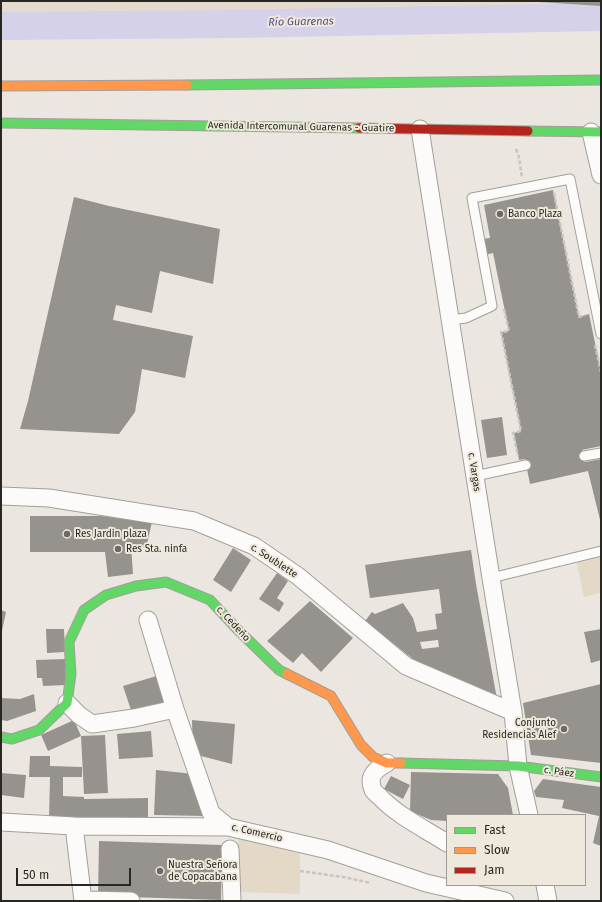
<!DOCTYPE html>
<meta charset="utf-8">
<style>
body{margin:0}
#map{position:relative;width:602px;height:902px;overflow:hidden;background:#ebe7e0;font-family:"Fira Sans",sans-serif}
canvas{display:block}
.frame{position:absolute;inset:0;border:2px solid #292722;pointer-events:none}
.legend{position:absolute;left:446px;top:814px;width:140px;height:72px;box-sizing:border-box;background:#efe8dc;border:1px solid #a09b92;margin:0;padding:5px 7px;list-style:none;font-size:12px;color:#292722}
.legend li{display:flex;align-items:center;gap:8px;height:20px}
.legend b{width:20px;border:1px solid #a09b92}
.scale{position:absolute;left:16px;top:868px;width:115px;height:18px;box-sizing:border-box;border:2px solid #292722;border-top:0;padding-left:5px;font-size:12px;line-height:14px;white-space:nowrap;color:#292722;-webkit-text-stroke:3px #efe8dc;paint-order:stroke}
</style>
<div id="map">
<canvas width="602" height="902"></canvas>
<div class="frame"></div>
<ul class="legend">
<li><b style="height:5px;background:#63d668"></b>Fast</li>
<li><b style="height:5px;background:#ff974d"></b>Slow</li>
<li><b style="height:5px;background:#b3261e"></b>Jam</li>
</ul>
<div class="scale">50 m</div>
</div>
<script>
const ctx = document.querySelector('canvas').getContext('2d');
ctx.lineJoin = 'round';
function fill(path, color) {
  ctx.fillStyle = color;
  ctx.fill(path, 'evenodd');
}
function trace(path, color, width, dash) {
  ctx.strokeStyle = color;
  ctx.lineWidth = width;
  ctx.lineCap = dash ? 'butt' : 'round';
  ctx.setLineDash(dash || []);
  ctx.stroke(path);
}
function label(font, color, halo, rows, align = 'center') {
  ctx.font = font + ' "Fira Sans",sans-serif';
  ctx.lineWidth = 4;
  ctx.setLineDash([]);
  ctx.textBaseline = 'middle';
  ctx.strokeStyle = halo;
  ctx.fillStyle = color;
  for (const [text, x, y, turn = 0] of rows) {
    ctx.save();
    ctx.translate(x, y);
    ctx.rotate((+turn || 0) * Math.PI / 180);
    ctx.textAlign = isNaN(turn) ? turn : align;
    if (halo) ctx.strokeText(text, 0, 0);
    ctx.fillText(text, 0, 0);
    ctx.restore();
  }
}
const built = new Path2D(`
 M1,1H601V14L1,20Z`);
const green = new Path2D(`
 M601,554V593L584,597L576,560Z
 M238,838L300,854V894L239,892Z`);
const river = new Path2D(`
 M1,26L236,24L601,17`);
const building = new Path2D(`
 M539,1H601V6L539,2Z
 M553,190L579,317L589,314L601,372V446L582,450L585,462L601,459V524L588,471L530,484L525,459L519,460L514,433L521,431L501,332L509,331L493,253L485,255L482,239L490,238L484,205Z
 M74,197L109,206L220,229L213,284L160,271L152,313L116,305L113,320L193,336L185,378L142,369L135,412L119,434L20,429L28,401Z
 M502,417L507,455L487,458L481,420Z
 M30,516H101L152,522L146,548L131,545L133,574L108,577L105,552H30Z
 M233,548L251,560L231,592L213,580Z
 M471,550L476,584L497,699L418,663L365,621L372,612L375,614L403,603L413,618L417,632L437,629L435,614L442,613L439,589L370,598L365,565ZM438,640L439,647L422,649L420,642Z
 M277,573L288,581L277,598L284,603L279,612L259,599Z
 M310,601L353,638L321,672L302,653L293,663L267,641Z
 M1,610L6,612L2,631H1Z
 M46,629H64L65,652L47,653Z
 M601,629V660L591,663L584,632Z
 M65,659L66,685L43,686L42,678H37L36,660Z
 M160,675L168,702L132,713L123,686Z
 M601,684V763L531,755L523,703Z
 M34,694L36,711L7,721L1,720V698L20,699Z
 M74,720L81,736L105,735L108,793L84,794L81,736L48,751L41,735Z
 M192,720L235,724L232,764L193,754Z
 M151,731L153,757L119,759L117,734Z
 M30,756H50V766L82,767V777H63V796L84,797V799L148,798V819L49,818L50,777H29Z
 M156,770L194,774L204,816L154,815Z
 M411,772L498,774L508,788L513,815H447V821L431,820L410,811Z
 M1,773L26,775L24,798L1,795Z
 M391,776L410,785L403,799L384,789Z
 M543,779L601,787V846L593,843L599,816L562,808L564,800L536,797L534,791Z
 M99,841L222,845L221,900L98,896Z`);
const path = new Path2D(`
 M516,149L519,157L522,178
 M554,193L579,317L585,315
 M504,309L509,331L501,332L521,431L513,433L518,456
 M595,345L601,372
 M300,871L314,873L343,877L371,883`);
const lane = new Path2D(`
 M450,320L466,318L492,306L472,198L570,179L601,334
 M584,456L601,453
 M475,476L526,465
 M491,578L601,551`);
const street = new Path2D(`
 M420,129L491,578L513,712L518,766L529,815
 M591,132L601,175
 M1,496L49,498L194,521L254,546L298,576L406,666L513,712
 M148,620L175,709
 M67,703L79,715L92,724L134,718L175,709L211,813L228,827
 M387,763C376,769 367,776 373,790C375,793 378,795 380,797C398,816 425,829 447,843
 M1,822L74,826L228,827L328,850L426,883L505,901
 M74,826L83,901
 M230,849L232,901
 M545,885L548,901
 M83,900L131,901`);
const fast = new Path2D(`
 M187,85L601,80
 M1,123L359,128
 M528,131L601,132
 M1,737L12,739L39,730L67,703L71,674L69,642L84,610L106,595L136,586L166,582L210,600L237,629L279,670L287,674
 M401,763L518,766L601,777`);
const slow = new Path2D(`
 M1,86L187,85
 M287,674L331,696L361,745L373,757L387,763H401`);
const jam = new Path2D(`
 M359,128L528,131`);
const markers = [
 [500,214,4,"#6d6a64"],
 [67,534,4,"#6d6a64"],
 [118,549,4,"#6d6a64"],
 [564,729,4,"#6d6a64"],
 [160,871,4,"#6d6a64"]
];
const streetNames = [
 ["Avenida Intercomunal Guarenas - Guatire",301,127,1],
 ["c. Vargas",474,472,81],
 ["c. Soublette",274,561,33],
 ["c. Cedeño",233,624,47],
 ["c. Páez",559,772,8],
 ["c. Comercio",257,833,13]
];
const poiNames = [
 ["Banco Plaza",508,214],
 ["Res Jardin plaza",75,534],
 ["Res Sta. ninfa",126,549],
 ["Conjunto",556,723,"right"],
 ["Residencias Alef",556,735,"right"],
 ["Nuestra Señora",168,865],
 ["de Copacabana",168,877]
];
const waterNames = [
 ["Río Guarenas",301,22,-1]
];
fill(built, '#e2dbce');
fill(green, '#e4d9c6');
trace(river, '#d5d1e9', 28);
fill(building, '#96938e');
trace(lane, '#a29f9a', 11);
trace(street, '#a29f9a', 19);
trace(fast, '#a29f9a', 11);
trace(slow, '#a29f9a', 11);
trace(jam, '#a29f9a', 11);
trace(path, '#c8c6c4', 2.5, [4, 2]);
trace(lane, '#fcfbfa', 9);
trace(street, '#fcfbfa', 17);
trace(fast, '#63d668', 9);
trace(slow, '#ff974d', 9);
trace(jam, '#b3261e', 9);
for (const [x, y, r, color] of markers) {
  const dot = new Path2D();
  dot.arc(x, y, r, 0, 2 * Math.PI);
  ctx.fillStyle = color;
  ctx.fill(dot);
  trace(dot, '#efe8dc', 1.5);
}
label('10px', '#292722', '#efe8dc', streetNames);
label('10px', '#292722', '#efe8dc', poiNames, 'left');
label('italic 11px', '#564d81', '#efe8dc', waterNames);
</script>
